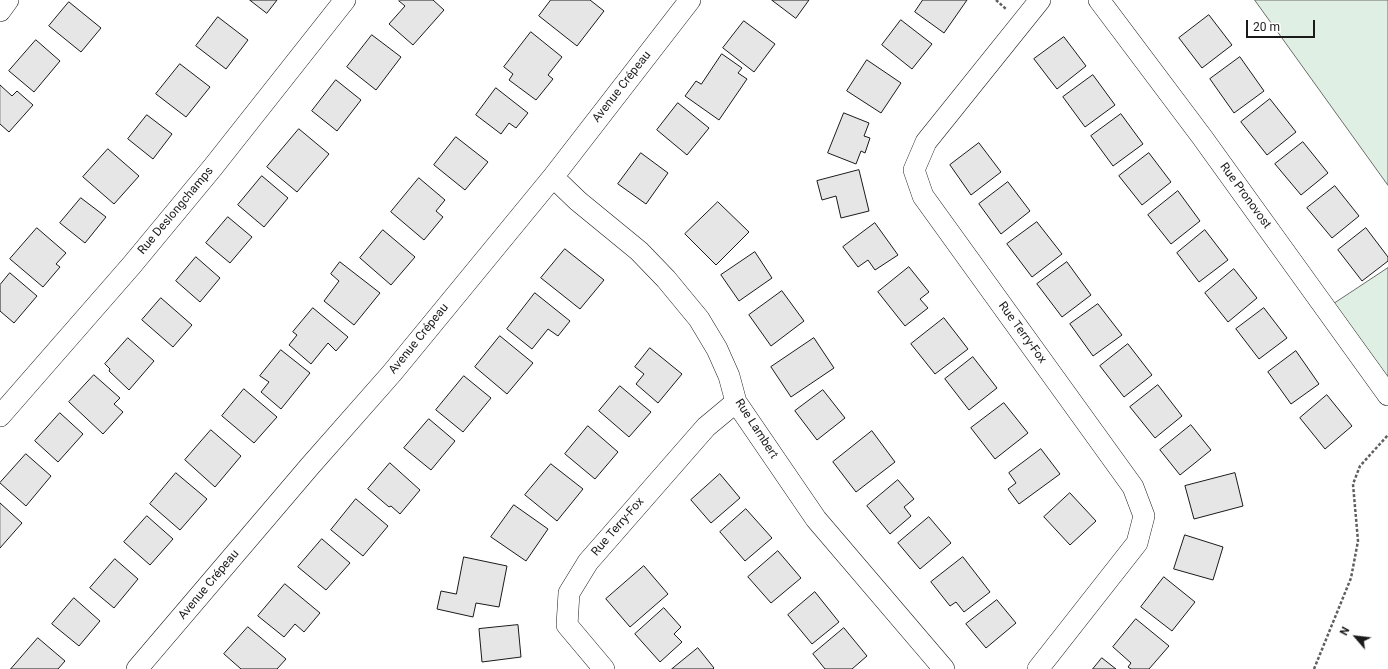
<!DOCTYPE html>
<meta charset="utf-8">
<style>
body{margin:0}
#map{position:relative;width:1388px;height:669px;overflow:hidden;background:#fff;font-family:Roboto,sans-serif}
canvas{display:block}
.north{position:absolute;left:1336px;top:617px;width:40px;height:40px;-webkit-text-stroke:3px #fff;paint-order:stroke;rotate:298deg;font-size:11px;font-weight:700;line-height:16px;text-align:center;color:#1a1a1a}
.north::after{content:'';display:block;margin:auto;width:14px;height:18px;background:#1a1a1a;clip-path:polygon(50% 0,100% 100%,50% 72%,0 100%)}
.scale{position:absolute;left:1246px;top:20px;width:69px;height:18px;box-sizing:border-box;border:2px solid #1a1a1a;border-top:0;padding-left:5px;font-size:12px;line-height:14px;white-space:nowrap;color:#1a1a1a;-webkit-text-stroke:3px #fff;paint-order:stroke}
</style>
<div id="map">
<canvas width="1388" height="669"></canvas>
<div class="north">N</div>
<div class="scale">20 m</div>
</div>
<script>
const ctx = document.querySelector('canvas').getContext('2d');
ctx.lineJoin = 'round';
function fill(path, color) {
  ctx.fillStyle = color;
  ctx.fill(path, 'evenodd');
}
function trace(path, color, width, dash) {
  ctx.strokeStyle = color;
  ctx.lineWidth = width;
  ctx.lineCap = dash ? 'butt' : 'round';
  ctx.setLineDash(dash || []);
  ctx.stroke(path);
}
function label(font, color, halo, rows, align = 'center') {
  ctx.font = font + ' Roboto,sans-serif';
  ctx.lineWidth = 3;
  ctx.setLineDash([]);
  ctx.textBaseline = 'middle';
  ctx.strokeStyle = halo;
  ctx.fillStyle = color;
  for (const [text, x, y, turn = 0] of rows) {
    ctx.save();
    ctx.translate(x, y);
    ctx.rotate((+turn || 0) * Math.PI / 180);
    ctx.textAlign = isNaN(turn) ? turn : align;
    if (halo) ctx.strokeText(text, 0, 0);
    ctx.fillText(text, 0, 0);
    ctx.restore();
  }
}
const green = new Path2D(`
 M1255,0H1388V185Z
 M1388,268V389L1323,311Z`);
const building = new Path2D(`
 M250,0H277L267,13Z
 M400,0H433L444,10L413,45L389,24L405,6L399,1Z
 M551,0H590L604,11L577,46L539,16Z
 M772,0H809L796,18Z
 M923,0H967L944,33L915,12Z
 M69,2L101,28L81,52L49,26Z
 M1209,15L1232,45L1202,68L1179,38Z
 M218,17L248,40L226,69L196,46Z
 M901,20L932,44L912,69L882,45Z
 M744,21L775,44L754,72L723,48Z
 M531,32L562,57L548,75L553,79L536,100L509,80L513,74L504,67Z
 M372,35L401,57L376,90L347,67Z
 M1064,37L1086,66L1057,89L1034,59Z
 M36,40L60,61L34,92L9,71Z
 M722,54L742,68L738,73L747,79L719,120L685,96L696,81L701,84Z
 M1240,57L1264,91L1234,113L1210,79Z
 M867,60L901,83L881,113L847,91Z
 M180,64L210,87L186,117L156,94Z
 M1093,75L1115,105L1085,127L1063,97Z
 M336,80L361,100L337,131L312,111Z
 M0,85L12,96L17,91L33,105L9,132L0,124Z
 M496,88L528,113L516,128L509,123L501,134L476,115Z
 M1270,99L1296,132L1267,155L1241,122Z
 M678,103L709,128L687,155L657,130Z
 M844,113L869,123L864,136L870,138L865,153L861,151L856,164L828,153Z
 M1121,114L1143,144L1113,166L1091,136Z
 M147,115L172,134L153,159L128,139Z
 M299,129L329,154L297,192L267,167Z
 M456,137L488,162L465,190L434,165Z
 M1303,142L1328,173L1301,195L1275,164Z
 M979,143L1001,172L971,195L950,165Z
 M108,149L139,176L114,204L83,177Z
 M641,153L668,173L646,204L618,184Z
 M1149,153L1171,182L1142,205L1119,176Z
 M859,170L869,211L841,218L836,196L822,200L817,181Z
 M262,176L288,198L264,227L238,205Z
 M419,178L445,200L436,211L443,217L424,240L391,212Z
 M1008,182L1030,211L1001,234L979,204Z
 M1335,186L1359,216L1332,238L1307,208Z
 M1178,191L1200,221L1171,244L1148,215Z
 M81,198L106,217L85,243L60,223Z
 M718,202L749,232L716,265L685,234Z
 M228,217L252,237L230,263L206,243Z
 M1037,222L1062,254L1032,277L1007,244Z
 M875,223L898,255L875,270L868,260L858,267L843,247Z
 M37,228L66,253L56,264L60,267L43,287L10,259Z
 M1366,228L1388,257V261L1362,281L1338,250Z
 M383,230L415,257L391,285L360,258Z
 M1205,230L1228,260L1199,282L1177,253Z
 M565,249L604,280L580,309L541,278Z
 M755,252L772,278L739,301L721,275Z
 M196,257L220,278L200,302L176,281Z
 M340,262L380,293L354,325L324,301L339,281L331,274Z
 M1067,262L1091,295L1062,317L1037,284Z
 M909,267L929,292L920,299L928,308L905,326L878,292Z
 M1234,269L1257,298L1228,322L1205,293Z
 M10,273L37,296L14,323L0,311V285Z
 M782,291L804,321L771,346L749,315Z
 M535,293L570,321L558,336L548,329L532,349L507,329Z
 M161,298L192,325L173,347L142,320Z
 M1098,304L1122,335L1093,356L1070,324Z
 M313,308L348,337L336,351L328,343L311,364L289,345L297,335L293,332Z
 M1264,308L1287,338L1259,359L1236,329Z
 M944,318L968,349L935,374L911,344Z
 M500,336L533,363L507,394L475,367Z
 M128,338L154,361L129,390L109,371L110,369L105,364Z
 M814,338L834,368L791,397L771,367Z
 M1128,344L1152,375L1124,397L1100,366Z
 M650,348L682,374L658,403L636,384L644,374L635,367Z
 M281,350L310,373L281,409L261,392L269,382L260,376Z
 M1296,351L1319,384L1291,404L1268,372Z
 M973,357L997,388L969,410L945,379Z
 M94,375L120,398L114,404L123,412L103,434L69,402Z
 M464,376L491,398L463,432L436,410Z
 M1158,385L1182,416L1155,438L1130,407Z
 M620,386L651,412L629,437L599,411Z
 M244,389L277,417L254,443L222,416Z
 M823,390L845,418L817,440L795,411Z
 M1327,395L1352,426L1325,449L1300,418Z
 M1004,403L1028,433L995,459L971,428Z
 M60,413L83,434L58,462L35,441Z
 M429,419L455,441L431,470L404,448Z
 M1191,425L1211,450L1180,475L1160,450Z
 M588,426L618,452L595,479L565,454Z
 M211,430L241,456L215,487L185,460Z
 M872,431L895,462L856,492L833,462Z
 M1041,449L1060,474L1019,504L1008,489L1016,483L1009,473Z
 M26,454L51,476L26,506L0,483Z
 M390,463L420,490L400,514L391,506L389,507L368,489Z
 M551,464L583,489L557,521L525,495Z
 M176,473L207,499L180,530L150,504Z
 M1235,473L1243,506L1194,519L1185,486Z
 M720,474L740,498L711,523L691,500Z
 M898,480L914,499L904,507L911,516L890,534L867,506Z
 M1070,493L1096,521L1070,545L1044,517Z
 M356,499L388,526L363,556L331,530Z
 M0,503L22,523L0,548Z
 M514,505L548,529L526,561L491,537Z
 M746,509L772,538L745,561L720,532Z
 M147,516L173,539L150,565L124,542Z
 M929,517L951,543L920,569L898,543Z
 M1185,535L1223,547L1213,580L1174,569Z
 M322,539L350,563L326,590L298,567Z
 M778,551L801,578L771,603L748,577Z
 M464,557L507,566L499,607L476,603L473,617L437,609L441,591L456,594Z
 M963,557L990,592L964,612L956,602L950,606L931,582Z
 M115,559L138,579L114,608L90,588Z
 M644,566L668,594L630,627L606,599Z
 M1164,577L1195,602L1172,631L1141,607Z
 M285,584L320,613L304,632L295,624L284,637L258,616Z
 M815,592L839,622L812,644L788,615Z
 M74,598L100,621L79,646L52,624Z
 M997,600L1016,623L986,648L966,624Z
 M664,608L681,627L674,634L682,642L660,662L635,634Z
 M1136,619L1169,646L1149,669H1131L1128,667L1131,663L1113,647Z
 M518,625L521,657L482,662L479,629Z
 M248,627L286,659L277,669H241L224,654Z
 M844,628L867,656L852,669H825L813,654Z
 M38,638L65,661L58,669H11Z
 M698,648L714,668L713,669H672Z
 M1102,658L1116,669H1093Z`);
const path = new Path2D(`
 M996,0L1006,9
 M1314,669L1351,578L1358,541L1353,484L1360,466L1388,435`);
const street = new Path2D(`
 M1099,0L1202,137L1388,395
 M0,11L8,0
 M553,177L578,201L639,251L666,279L699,319L717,349L729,376L736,402L816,519L944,669
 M0,416L131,266L213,167L345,0
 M137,669L310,466L392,373L553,177L690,0
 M604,669L567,625L569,593L588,562L706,427L736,402
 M1038,669L1137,543L1144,516L1133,487L923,196L914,170L926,142L1040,0`);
const streetNames = [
 ["Avenue Crépeau",622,87,-52],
 ["Rue Pronovost",1245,196,54],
 ["Rue Deslongchamps",176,211,-50],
 ["Rue Terry-Fox",1022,333,54],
 ["Avenue Crépeau",419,339,-51],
 ["Rue Lambert",756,429,57],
 ["Rue Terry-Fox",618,527,-49],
 ["Avenue Crépeau",209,585,-50]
];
fill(green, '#e0efe3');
trace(green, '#6a6a6a', 1);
fill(building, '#e6e6e6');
trace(building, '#1a1a1a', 1);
trace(street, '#1a1a1a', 22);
trace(path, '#5f5f5f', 2.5, [3, 2]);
trace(street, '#fff', 21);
label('12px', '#1a1a1a', '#fff', streetNames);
</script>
